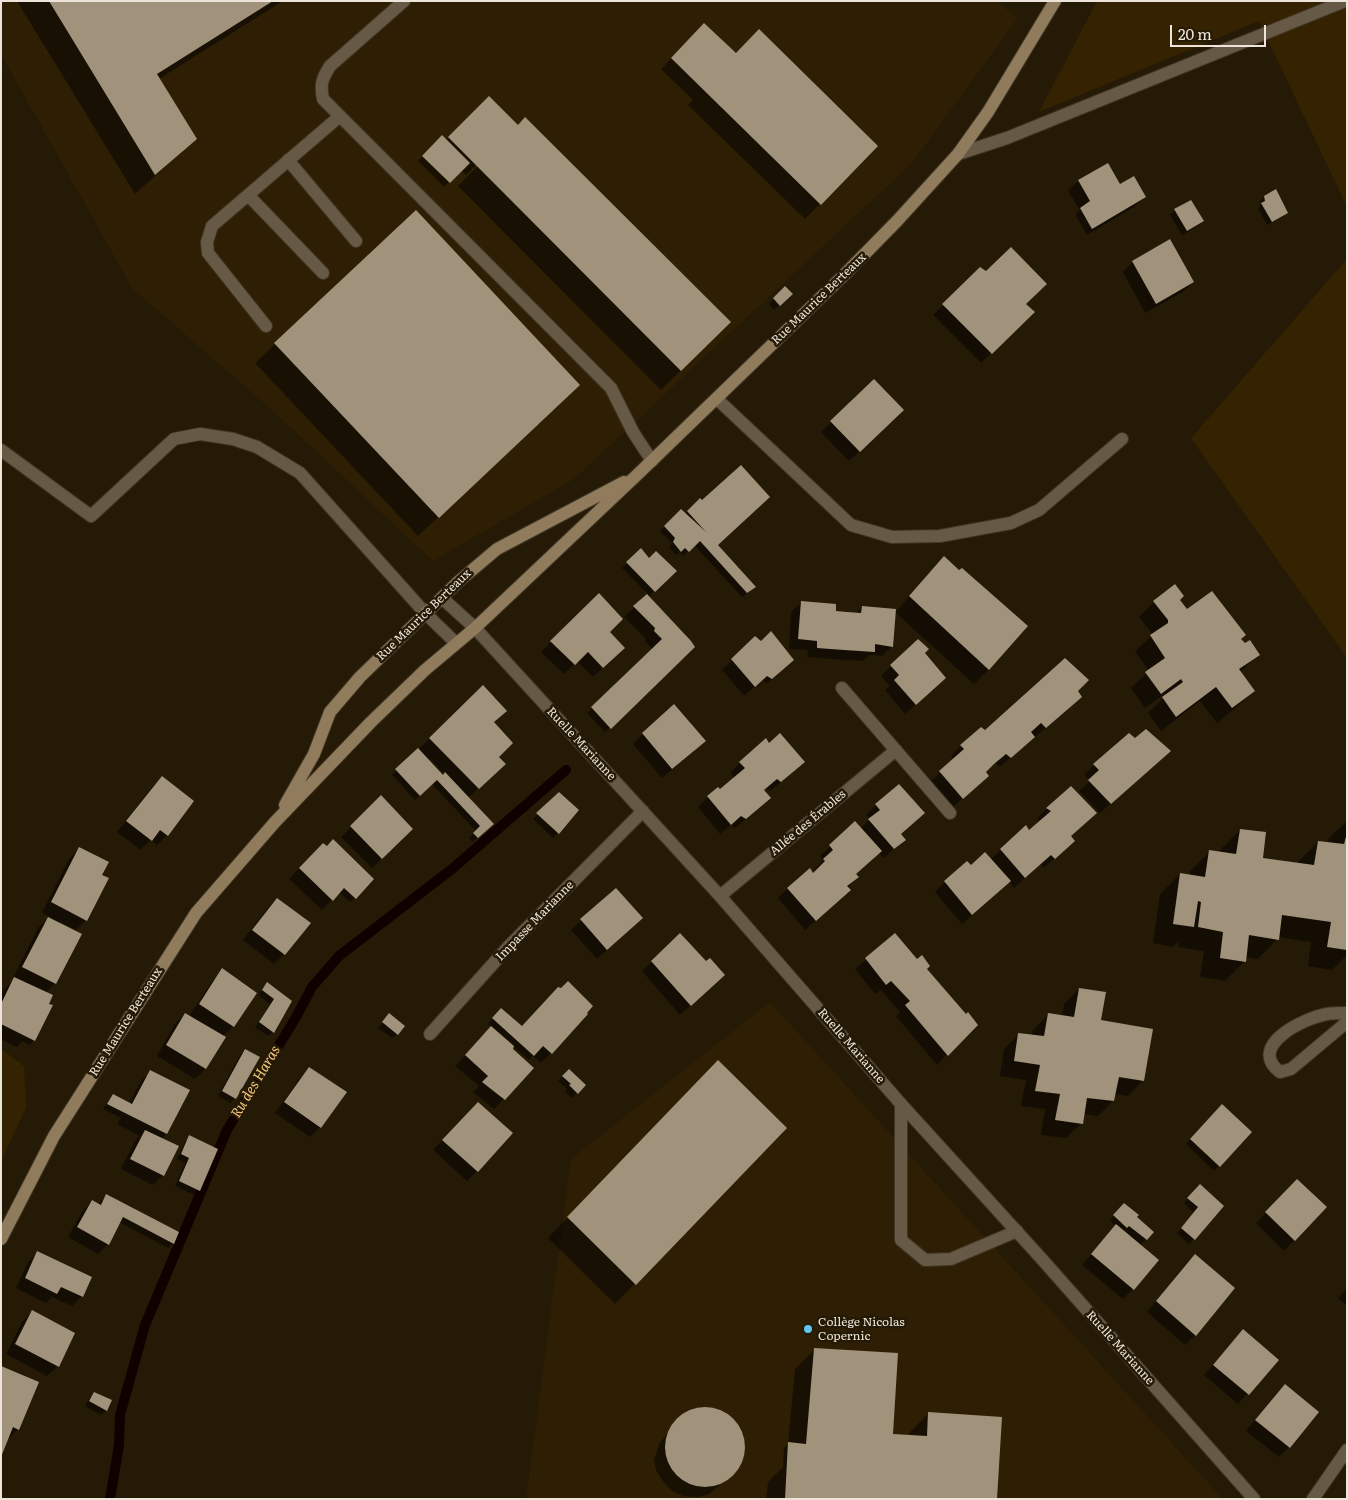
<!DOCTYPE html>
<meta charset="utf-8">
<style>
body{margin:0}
#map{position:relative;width:1348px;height:1500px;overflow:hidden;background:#251a06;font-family:Literata,serif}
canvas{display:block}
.frame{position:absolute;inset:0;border:2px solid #ede5d9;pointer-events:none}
.scale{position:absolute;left:1170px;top:25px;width:96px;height:22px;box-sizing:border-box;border:2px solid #ede5d9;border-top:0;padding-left:6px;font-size:15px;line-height:18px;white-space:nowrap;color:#ede5d9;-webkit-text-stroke:4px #251a06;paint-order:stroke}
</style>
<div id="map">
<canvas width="1348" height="1500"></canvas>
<div class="frame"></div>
<div class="scale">20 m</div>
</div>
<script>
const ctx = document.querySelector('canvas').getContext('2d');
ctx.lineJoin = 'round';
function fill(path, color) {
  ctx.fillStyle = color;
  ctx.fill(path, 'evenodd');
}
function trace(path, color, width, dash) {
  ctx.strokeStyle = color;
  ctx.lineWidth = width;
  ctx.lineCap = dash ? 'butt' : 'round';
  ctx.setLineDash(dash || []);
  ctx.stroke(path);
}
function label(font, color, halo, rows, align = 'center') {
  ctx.font = font + ' Literata,serif';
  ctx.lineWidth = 5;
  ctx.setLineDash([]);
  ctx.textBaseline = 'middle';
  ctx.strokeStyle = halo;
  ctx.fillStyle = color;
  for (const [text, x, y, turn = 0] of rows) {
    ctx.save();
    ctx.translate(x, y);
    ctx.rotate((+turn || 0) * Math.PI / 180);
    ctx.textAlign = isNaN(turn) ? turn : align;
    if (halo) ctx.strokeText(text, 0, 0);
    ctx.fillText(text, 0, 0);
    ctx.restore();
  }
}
const built = new Path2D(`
 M1,1H996L1018,18L912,163L574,479L433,561L273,411L132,288L1,54Z
 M770,1002L1223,1499H526L571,1159Z`);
const green = new Path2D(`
 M1097,1H1347V207L1259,21L1039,112Z
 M1347,259V658L1191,438Z
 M1,1049L24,1066L26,1108L1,1161Z`);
const shadow = new Path2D(`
 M17,1H283L159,79L195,138L175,158L135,194Z
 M704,25L736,55L876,146L805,219L688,105L693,100L661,69Z
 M489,98L516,125L466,175L461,170L444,187L418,161L442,137L446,141Z
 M525,119L729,322L661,390L458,186Z
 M1107,164L1120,186L1144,197L1134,207L1087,235L1076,216V214L1080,210L1068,191L1078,181Z
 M1265,197L1287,212L1282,217L1267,225L1258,209L1261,205L1260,201Z
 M1191,202L1203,221L1198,226L1182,235L1170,215L1175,210Z
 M1133,262L1193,282L1183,292L1145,313L1123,272Z
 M980,269L1033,312L981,363L933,315Z
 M785,288L791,294L774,310L769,304Z
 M275,344L559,405L418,536L255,363Z
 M874,381L902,410L849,461L821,432Z
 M700,500L702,502L717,545L755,587L742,597L694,545L683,556L680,552L676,555L669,547L672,543L660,531L681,511L685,514Z
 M641,550L649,559L675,571L648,597L693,647L605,732L587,713L653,650L645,641L646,639L624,617L648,594L622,568Z
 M944,558L989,669L974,684L895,612L892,646L882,656L870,655L863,661L833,659L807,657L808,650L789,649L791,612L802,602L835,612L856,614L862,607L897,611L929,573Z
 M599,594L608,632L623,648L593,677L577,661L564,674L541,652Z
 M1179,600L1187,611L1240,639L1244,645L1259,654L1240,672L1253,691L1238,706L1217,723L1200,701L1161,731L1148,713L1167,694L1166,693L1145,708L1131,688L1149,671L1135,651L1153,635L1139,617L1154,602Z
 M923,653L934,688L905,714L885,690L890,686L881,676L891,666Z
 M732,660H793L773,679L767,683L762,680L744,696L722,670Z
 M483,687L497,757L494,774L468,798L492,824L473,842L469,838L476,831L432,784L415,800L392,775ZM430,759L445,775L443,777L428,761Z
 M1076,691L1070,707L1035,737L1034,736L1000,767L995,763L984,772L988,776L952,808L930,782L954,759L951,756L961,746L985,732Z
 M643,734L694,751L662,778L633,744Z
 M1159,761L1100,813L1079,791L1090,781L1084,775L1094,765Z
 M740,763L793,772L770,791L766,788L763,791L769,798L759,808L735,828L731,825L720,834L698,807L708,797L720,791L735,778L730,773Z
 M162,777L167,835L157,845L150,840L141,850L117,832L152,787Z
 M1071,787L1070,836L1063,851L1044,868L1040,864L1014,888L1009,881L962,924L935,892L945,882L971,866L990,860L1026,827L1029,832L1041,822L1037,818Z
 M559,793L578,810L553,838L533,819Z
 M381,797L412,829L372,868L341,837Z
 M876,805L904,839L884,858L879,853L855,874L857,877L847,888L839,900L805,930L778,898L788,888L815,872L814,870L823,860L820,856L855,823L860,829L870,819L866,815Z
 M1347,821V955L1332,970L1308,966L1311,942L1278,937L1277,939L1258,959L1246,957L1245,961L1225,981L1200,977L1204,951L1178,947L1179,941L1173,947L1153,943L1160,894L1180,874L1189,876L1190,871L1210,852L1220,853V850L1240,830L1262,859L1298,864V862L1318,842L1328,843L1329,838Z
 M79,849L101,875L86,920L76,930L60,922L59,924L55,983L45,993L34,1040L30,1045L22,1041L17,1047L1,1039V995L4,989L15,979L13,978L38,928L50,917L42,913L69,859Z
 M313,854L355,898L350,902L339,892L322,910L289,879Z
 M616,890L631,928L597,959L571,930Z
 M277,899L284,954L274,964L243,940L267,909Z
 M895,935L966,1016L976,1024L937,1065L896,1016L900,1012L881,990L875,994L855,969Z
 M652,961L713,985L680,1015L642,971Z
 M223,970L255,993L233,1026L222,1037L205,1069L195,1079L157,1056L175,1024L185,1014L189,1016L213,980Z
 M267,984L291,1001L273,1032L269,1036L255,1028L270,1004L258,995Z
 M1079,989L1143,1080L1128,1096L1114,1094L1113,1101L1098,1116L1083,1114L1082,1123L1066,1138L1041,1135L1045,1109L1021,1106L1026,1080L1000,1076L1004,1049L1019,1034L1032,1036L1033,1030L1048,1015L1062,1017L1064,1004Z
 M501,1009L522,1028L533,1015L551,1053L541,1063L533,1056L529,1060L513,1046L504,1099L494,1109L473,1092L479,1086L455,1066L492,1027L488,1024Z
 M385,1020L397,1034L392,1038L378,1028Z
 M245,1050L235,1098L230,1103L218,1096L240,1055Z
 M310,1068L345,1092L320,1127L310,1137L275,1113L300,1078Z
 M569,1070L584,1085L572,1098L565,1091L567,1089L558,1081Z
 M151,1071L166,1134L161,1139L163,1175L153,1185L121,1169L135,1141L140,1136L117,1124L121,1118L103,1109L113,1095L129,1104L141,1081Z
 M698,1082L786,1128L615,1304L548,1238Z
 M468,1114L477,1171L467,1181L433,1150Z
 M1212,1116L1250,1132L1214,1171L1186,1144Z
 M189,1137L199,1190L194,1195L175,1186L185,1163L177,1159L185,1142Z
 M1297,1181L1325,1207L1284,1251L1256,1223Z
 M1200,1186L1223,1206L1189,1244L1177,1233L1194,1213L1184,1203Z
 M106,1196L173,1243L168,1248L119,1222L108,1244L98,1254L68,1237L82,1212L92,1201L98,1204Z
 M1120,1209L1136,1218L1152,1232L1140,1245L1133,1289L1123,1299L1082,1265L1116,1226L1110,1221Z
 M38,1252L82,1296L72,1306L52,1297L46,1303L16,1288L28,1262Z
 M1195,1255V1335L1185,1345L1147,1312L1185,1265Z
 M1347,1288V1306L1338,1298Z
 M32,1312L58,1366L47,1376L6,1354L22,1322Z
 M1243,1331L1277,1360L1238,1404L1204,1375Z
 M815,1349L892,1435L909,1436V1433L929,1413L995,1499H766L768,1482L783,1467L784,1448L788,1444L795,1369Z
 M1,1367L18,1429L8,1439Z
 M1285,1386L1318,1412L1289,1447L1279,1457L1246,1431L1275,1395Z
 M94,1393L111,1400L106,1411L101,1415L85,1406L89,1398Z
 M704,1407L720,1410L738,1426L743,1437V1450L740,1463L720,1485L709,1494L698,1497L683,1496L671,1490L662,1480L656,1470L654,1460L659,1444L676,1422L681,1416L691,1411Z`);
const stream = new Path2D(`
 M110,1499L119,1445L120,1415L145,1325L227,1130L295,1019L312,987L339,956L452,869L566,770`);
const building = new Path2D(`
 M49,1H273L157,74L197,139L155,175Z
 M704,23L736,53L759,29L878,146L821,205L671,58Z
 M489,96L518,125L525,117L731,322L681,371L448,137Z
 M442,135L470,163L450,183L422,156Z
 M1108,163L1120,184L1134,176L1146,197L1092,229L1080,208L1090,201L1078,180Z
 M1276,189L1288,213L1272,222L1261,203L1265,201L1264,196Z
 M1191,200L1204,221L1187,231L1174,209Z
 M416,210L580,385L439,518L274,343Z
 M1170,239L1194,282L1156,304L1132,261Z
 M1011,247L1047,284L1026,304L1035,312L992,354L942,304L980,267L986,271Z
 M785,286L793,294L780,306L773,298Z
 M874,379L904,410L860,452L830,421Z
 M741,465L770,497L718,545L756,587L747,593L700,541L689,552L685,548L681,552L673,542L675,538L664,526L681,509L706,532L687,511L700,498L702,500Z
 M641,548L649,558L656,551L677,571L655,592L626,562Z
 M944,556L959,570L962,568L1028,626L989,670L909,596Z
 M1175,584L1184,596L1180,600L1187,609L1212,591L1246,635L1241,639L1245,643L1250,640L1260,655L1239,669L1255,691L1232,708L1216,687L1176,717L1162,697L1183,682L1181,679L1161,694L1145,672L1165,658L1150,635L1168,623V620L1153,601Z
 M599,593L623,619L610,632L625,648L603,668L588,652L575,665L550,641Z
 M647,594L691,641L695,647L611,729L591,707L662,639L654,631L655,628L633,606Z
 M801,601L836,604V611L847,612L861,613L862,606L896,609L893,647L875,644V652L844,650L817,648V641L798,639Z
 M771,631L794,660L772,679L767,676L755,687L731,659L755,636L761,641Z
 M918,639L929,649L925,653L946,678L916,705L894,680L899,675L890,665Z
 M1065,658L1089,680L1078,691L1082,697L1046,728L1041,723L1031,732L1035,737L1011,758L1006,754L994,764L986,772L989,776L963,799L939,771L964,749L960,745L981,727L985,730Z
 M483,685L507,711L494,722L513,743L499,757L506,764L479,789L429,738Z
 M674,704L706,741L672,769L642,733Z
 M1146,729L1171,751L1111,804L1088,780L1099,770L1093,764L1129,733L1135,738Z
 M780,733L805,762L781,782L777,779L764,790L771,798L746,819L741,816L731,825L707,796L718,787L720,789L745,768L739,762L766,738L769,743Z
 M418,748L443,775L445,772L494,824L478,838L473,833L480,826L437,780L420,796L395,769Z
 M162,776L194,801L168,836L160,830L152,841L126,821Z
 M899,784L925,813L901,834L906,840L894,849L868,819L880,810L875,804Z
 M1071,786L1097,813L1071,836L1075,841L1055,859L1051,855L1025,878L1000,849L1026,825L1029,830L1051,811L1046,808Z
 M559,792L579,810L559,834L536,813Z
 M381,795L413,829L382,859L350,826Z
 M855,821L882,851L856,874L859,877L847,886L851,890L816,921L787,888L810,868L813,873L825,861L823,859L833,850L829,845Z
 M1240,829L1266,832L1263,858L1314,865L1318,841L1344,844L1347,833V950L1327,947L1331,922L1282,915L1279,940L1249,935L1246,962L1220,958L1223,932L1198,927L1201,902L1198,901L1194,927L1173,924L1180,873L1205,877L1209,850L1236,854Z
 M333,839L374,879L356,899L344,888L333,901L299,868L323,843L327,846Z
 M79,847L109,862L102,875L109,878L87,921L51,902Z
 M985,852L1011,881L972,915L944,881L967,861L971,865Z
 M616,888L643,918L607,950L580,919Z
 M277,898L311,923L285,955L252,930Z
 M48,917L82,934L56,984L22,967Z
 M680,933L706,961L710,958L725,975L691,1006L651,961Z
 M895,933L917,959L922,955L930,966L927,969L966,1014L968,1012L978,1025L948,1056L905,1005L910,1001L891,981L886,985L865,958Z
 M222,968L257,993L234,1027L199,1004Z
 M14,977L53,995L49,1004L53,1005L35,1041L1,1024V1004Z
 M568,981L593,1006L587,1013L588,1014L552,1054L543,1046L534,1056L492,1018L501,1008L522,1026L558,987L561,988Z
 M267,982L292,1001L274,1033L259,1022L274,999L262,990Z
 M1079,988L1106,992L1101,1020L1153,1029L1144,1081L1119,1077L1114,1101L1087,1098L1083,1124L1055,1120L1060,1094L1035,1091L1040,1065L1014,1061L1018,1033L1044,1036L1048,1013L1074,1017Z
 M185,1013L226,1037L206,1069L166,1045Z
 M389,1013L405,1026L398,1035L382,1022Z
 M491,1026L514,1046L513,1049L534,1068L505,1100L482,1082L488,1076L465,1055Z
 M245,1049L260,1057L236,1099L222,1091Z
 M718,1060L787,1128L636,1285L567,1217Z
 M309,1067L347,1092L321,1128L284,1102Z
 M569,1069L586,1085L578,1094L569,1085L571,1084L562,1076Z
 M150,1070L190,1090L167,1134L107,1104L113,1094L132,1104Z
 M478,1102L513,1133L478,1172L442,1140Z
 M1222,1104L1252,1132L1220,1167L1190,1139Z
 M145,1130L179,1146L164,1176L130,1159Z
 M189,1135L218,1149L200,1191L179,1181L189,1158L181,1154Z
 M1297,1179L1327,1207L1295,1241L1265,1212Z
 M1200,1184L1224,1206L1195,1240L1181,1228L1198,1207L1187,1198Z
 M106,1194L179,1232L174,1244L123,1217L109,1245L77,1227L92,1200L101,1205Z
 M1124,1203L1139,1215L1137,1217L1154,1232L1147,1240L1129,1226L1127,1228L1113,1215Z
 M1116,1224L1159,1260L1134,1290L1091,1254Z
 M37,1251L92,1277L83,1297L61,1287L57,1294L25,1278Z
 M1195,1254L1235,1288L1196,1336L1156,1301Z
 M32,1310L75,1333L59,1367L15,1344Z
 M1243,1329L1279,1360L1249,1395L1213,1365Z
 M814,1348L898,1353L893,1434L927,1436L928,1412L1002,1417L997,1499H785L788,1442L806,1444Z
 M1,1366L39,1382L19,1430L13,1427L1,1457Z
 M1285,1384L1319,1412L1290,1448L1255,1420Z
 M94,1392L112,1400L107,1411L89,1401Z
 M665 1447a40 40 0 1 1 80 0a40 40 0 1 1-80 0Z`);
const service = new Path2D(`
 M404,1L330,66C322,79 320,84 323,99L611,388L633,432L652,461
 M958,154L1007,138L1345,1
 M288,160L356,241
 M248,195L323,273
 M266,326L208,253L207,242L212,226L340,116
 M717,399L851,525L892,537L940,536L1011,523L1039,510L1122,439
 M1,450L91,516L174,439L200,434L233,439L257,447L300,473L426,614L456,643
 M901,1104V1240L925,1260L951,1259L1017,1231`);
const minor = new Path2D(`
 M442,598L475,628L720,896L901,1104L1040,1257L1254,1499
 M842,688L950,813
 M720,896L896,750
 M1347,1013C1340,1013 1334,1013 1327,1014C1304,1018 1246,1046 1280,1072L1291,1069L1347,1022
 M430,1034L509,946L643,811
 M1313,1499L1347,1450`);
const secondary = new Path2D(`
 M285,805L314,754L330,712L360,677L458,582L497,549L624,482
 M1,1239L54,1136L196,913L275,822L371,722L425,670L475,628L638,474L844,275L897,221L958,154L988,112L1055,1`);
const markers = [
 [808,1329,5,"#65c5ee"]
];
const streetNames = [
 ["Rue Maurice Berteaux",819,299,-44],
 ["Rue Maurice Berteaux",424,615,-44],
 ["Ruelle Marianne",581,744,47],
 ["Allée des Érables",808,823,-40],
 ["Impasse Marianne",535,921,-46],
 ["Rue Maurice Berteaux",126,1022,-58],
 ["Ruelle Marianne",851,1046,49],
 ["Ruelle Marianne",1120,1348,48]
];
const poiNames = [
 ["Collège Nicolas",818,1322],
 ["Copernic",818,1336]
];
const waterNames = [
 ["Ru des Haras",256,1082,-59]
];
fill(built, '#2e1f04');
fill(green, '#352200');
fill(shadow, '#0007');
trace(stream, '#100000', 10);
fill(building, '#a1927b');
trace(service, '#413624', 14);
trace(minor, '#413624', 14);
trace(secondary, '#413624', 14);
trace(service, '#665946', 12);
trace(minor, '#665946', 12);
trace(secondary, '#907c5d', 12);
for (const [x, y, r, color] of markers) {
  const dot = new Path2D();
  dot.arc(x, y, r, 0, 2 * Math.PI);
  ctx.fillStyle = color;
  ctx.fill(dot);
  trace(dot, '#251a06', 2);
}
label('12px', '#ede5d9', '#251a06', streetNames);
label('12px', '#ede5d9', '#251a06', poiNames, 'left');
label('italic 14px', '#f3c67d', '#251a06', waterNames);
</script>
